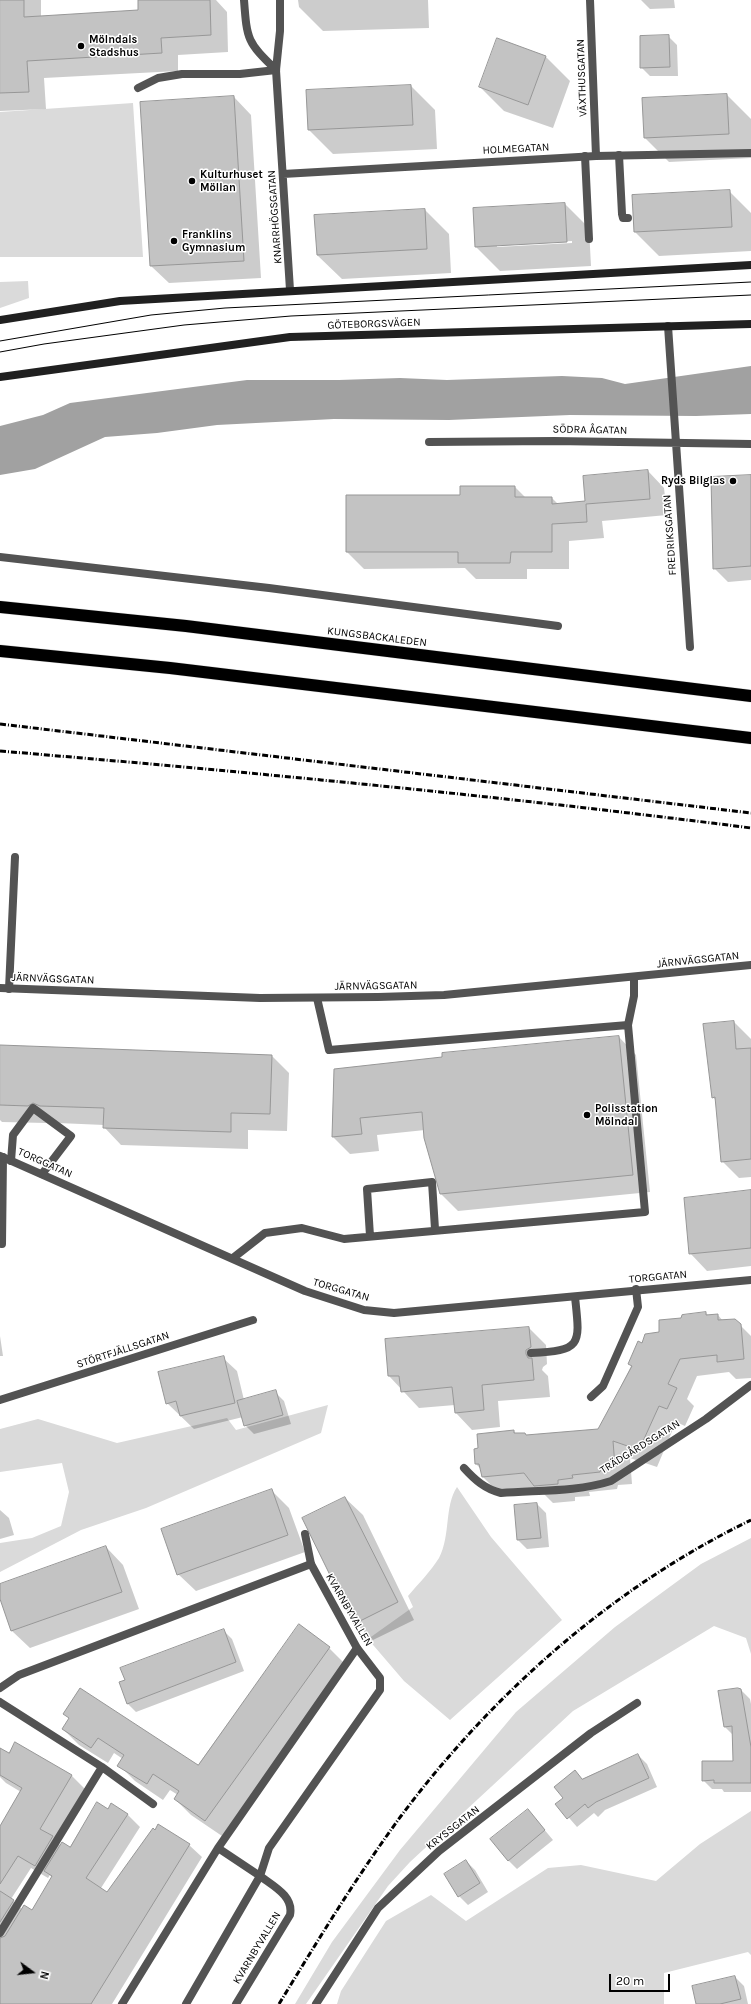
<!DOCTYPE html>
<meta charset="utf-8">
<style>
body{margin:0}
#map{position:relative;width:751px;height:2004px;overflow:hidden;background:#fff;font-family:Karla,sans-serif}
canvas{display:block}
.north{position:absolute;left:12px;top:1952px;width:40px;height:40px;-webkit-text-stroke:3px #fff;paint-order:stroke;rotate:105deg;font-size:11px;font-weight:700;line-height:16px;text-align:center;color:#000}
.north::after{content:'';display:block;margin:auto;width:14px;height:18px;background:#000;clip-path:polygon(50% 0,100% 100%,50% 72%,0 100%)}
.scale{position:absolute;left:609px;top:1974px;width:61px;height:18px;box-sizing:border-box;border:2px solid #000;border-top:0;padding-left:5px;font-size:12px;line-height:14px;white-space:nowrap;color:#000;-webkit-text-stroke:3px #fff;paint-order:stroke}
</style>
<div id="map">
<canvas width="751" height="2004"></canvas>
<div class="north">N</div>
<div class="scale">20 m</div>
</div>
<script>
const ctx = document.querySelector('canvas').getContext('2d');
ctx.lineJoin = 'round';
function fill(path, color) {
  ctx.fillStyle = color;
  ctx.fill(path, 'evenodd');
}
function trace(path, color, width, dash) {
  ctx.strokeStyle = color;
  ctx.lineWidth = width;
  ctx.lineCap = dash ? 'butt' : 'round';
  ctx.setLineDash(dash || []);
  ctx.stroke(path);
}
function label(font, color, halo, rows, align = 'center') {
  ctx.font = font + ' Karla,sans-serif';
  ctx.lineWidth = 3;
  ctx.setLineDash([]);
  ctx.textBaseline = 'middle';
  ctx.strokeStyle = halo;
  ctx.fillStyle = color;
  for (const [text, x, y, turn = 0] of rows) {
    ctx.save();
    ctx.translate(x, y);
    ctx.rotate((+turn || 0) * Math.PI / 180);
    ctx.textAlign = isNaN(turn) ? turn : align;
    if (halo) ctx.strokeText(text, 0, 0);
    ctx.fillText(text, 0, 0);
    ctx.restore();
  }
}
const green = new Path2D(`
 M133,103L143,257H0V112Z
 M28,281L29,298L0,308V282Z
 M328,1405L321,1433L146,1508L81,1530L0,1572V1543L32,1538L61,1526L69,1492L62,1463L0,1472V1429L38,1419L117,1443L227,1418L236,1430Z
 M457,1487L491,1537L562,1620L450,1720L404,1681L368,1639L413,1607L408,1596C418,1584 431,1571 439,1558C451,1535 444,1507 457,1487Z
 M751,1538V1654L746,1638L714,1626L573,1711L410,1862L388,1886L306,2004H295L332,1942L400,1850L516,1712L615,1627L701,1564Z
 M751,1811V1955L748,1952L664,1973V2004H337L341,1991L386,1921L431,1895L466,1921L548,1868L581,1865L656,1881L700,1844Z`);
const water = new Path2D(`
 M751,366V414L696,416L570,415L449,420L334,419L217,425L157,433L105,437L35,469L0,475V426L43,415L70,403L247,380H339L400,378L447,380L562,376L602,378L625,384Z`);
const shadow = new Path2D(`
 M0,0H41V17L139,11V0H216L227,12L228,52L178,55V71L44,78L46,109L0,111Z
 M298,0H428L429,28L323,31L299,7Z
 M641,0H674L675,8L650,9Z
 M668,36L677,45L678,76H650L641,67Z
 M546,57L570,81L553,128L504,111L480,87Z
 M411,86L435,110L437,149L333,154L309,130L307,91Z
 M727,95L751,119V158L669,162L645,138Z
 M234,97L251,115L261,278L169,283L151,266L141,103Z
 M730,192L751,213V251L659,256L635,232Z
 M565,204L589,228L591,266L500,271L476,247L474,209ZM572,241V243L497,247V245Z
 M425,210L449,234L451,273L342,279L317,255Z
 M648,471L664,488L667,515L602,521L604,538L569,541V569H527V579H476L465,568L364,569L347,552L461,496L515,487L526,498H552L558,504L586,501Z
 M751,476V580L728,582L714,568Z
 M734,1022L751,1039V1177L739,1178L722,1161L716,1101L713,1097Z
 M619,1037L636,1055L650,1192L458,1211L441,1194L425,1130L377,1135L379,1151L350,1154L333,1137L335,1070Z
 M0,1046L272,1056L289,1073L287,1131L248,1130V1149L121,1145L104,1127V1125L58,1123L51,1119L46,1123L2,1122L0,1120Z
 M751,1191V1266L707,1271L690,1253Z
 M706,1313L709,1316L718,1315L723,1321L740,1325L751,1336V1378L736,1379L729,1372L697,1376L687,1399L694,1406L685,1426L676,1422L657,1467L630,1458L632,1484L618,1485L617,1489L589,1492L590,1496L575,1497V1501L553,1503L540,1490L500,1494L483,1477L481,1469L476,1464L514,1431L516,1434H525L527,1436L599,1430L642,1344L682,1318Z
 M529,1328L546,1345L547,1364L543,1367L542,1370L548,1376L550,1397L498,1401L500,1427L472,1430L456,1413L455,1405L419,1408L389,1376Z
 M0,1336L3,1356H0Z
 M223,1358L237,1371L244,1400L275,1392L284,1401L291,1424L254,1434L245,1425L243,1417L194,1429L167,1403Z
 M272,1491L289,1508L305,1552L196,1591L178,1574Z
 M345,1498L363,1515L414,1620L373,1640L355,1623Z
 M537,1504L546,1513L549,1547L527,1549L518,1540Z
 M0,1510L9,1518L14,1535L0,1539Z
 M106,1547L123,1565L139,1609L30,1648L12,1631L0,1596V1585Z
 M223,1630L232,1639L244,1671L136,1712L127,1703Z
 M329,1648L345,1664L222,1836L191,1815L175,1799L178,1795L170,1790L163,1800L135,1781L119,1765L123,1759L114,1753L108,1763L79,1745L63,1729L70,1719L64,1713L198,1766Z
 M741,1690L750,1699L751,1704V1792H724L722,1789H712L703,1780L734,1762V1736L725,1727Z
 M16,1744L72,1776L85,1789L54,1839L61,1846L70,1848L108,1810L127,1814L140,1827L101,1888L108,1893L189,1845L202,1857L112,2004H0V1828L21,1792L6,1783L0,1777V1758L10,1755ZM31,1868L48,1878L50,1875L52,1878L32,1911L22,1909L11,1899Z
 M638,1755L647,1764L657,1787L605,1810L598,1817L594,1813L577,1827L557,1804L565,1798L575,1771L583,1780Z
 M528,1810L553,1840L517,1869L508,1860Z
 M466,1861L475,1870L488,1892L468,1905L459,1896Z
 M735,1977L744,1986L748,2004H697Z`);
const building = new Path2D(`
 M0,0H24V17L138,10V0H210L211,35L161,38L162,53L27,61L29,92L0,93Z
 M669,35L670,67L640,68V36Z
 M497,38L546,56L528,105L479,87Z
 M411,85L413,125L308,130L306,90Z
 M727,94L729,134L644,138L642,98Z
 M234,96L244,261L150,266L140,102Z
 M730,190L732,227L634,232L632,195Z
 M565,203L567,242L475,247L473,208Z
 M425,209L427,249L317,255L314,215Z
 M648,470L650,499L586,504L587,522L552,524V552H511L510,563H458V552H346V495H460V486H515V497H552V504L585,501L583,476Z
 M751,475V566L713,569L711,477Z
 M734,1021L736,1049L751,1048V1159L721,1162L715,1097L712,1098L703,1024Z
 M619,1036L633,1175L440,1194L424,1138L422,1112L360,1118L362,1134L332,1137L334,1069L442,1057V1053Z
 M0,1045L272,1055L270,1114L231,1113V1132L103,1128L104,1108L40,1106L33,1103L28,1106L0,1105Z
 M751,1190V1248L689,1254L684,1198Z
 M706,1312V1315L718,1314V1320L735,1319L741,1324L744,1359L717,1362V1355L680,1359L668,1384L677,1388L667,1409L659,1406L639,1450L613,1441L615,1466L601,1468L600,1472L572,1475L573,1478L558,1480V1484L534,1486L524,1473L482,1477L479,1464H475L474,1449L478,1448L477,1434L514,1430V1433H525L526,1435L598,1429L632,1366L628,1364L638,1341L642,1343L645,1334L659,1332V1320L681,1318L682,1315Z
 M529,1327L531,1347L526,1350V1354L528,1358H532L534,1380L482,1385L484,1410L455,1413L452,1387L401,1392L399,1376H388L385,1339Z
 M224,1356L235,1403L180,1416L176,1401L166,1404L158,1372Z
 M276,1390L283,1415L244,1426L237,1401Z
 M272,1489L288,1535L177,1575L161,1529Z
 M345,1497L398,1602L354,1624L302,1518Z
 M537,1503L541,1538L517,1540L514,1505Z
 M106,1546L122,1592L11,1631L0,1599V1584Z
 M299,1624L330,1647L205,1821L174,1799L179,1791L153,1774L147,1784L117,1766L124,1755L98,1738L91,1748L62,1729L69,1718L63,1714L80,1688L198,1765Z
 M224,1629L236,1662L127,1704L119,1682L125,1680L120,1668Z
 M738,1688L741,1689L751,1747V1783H714V1780L702,1781V1761H733L732,1726L724,1727L718,1691Z
 M15,1742L72,1775L40,1829L53,1836L35,1866L18,1856L0,1884V1826L22,1788L0,1775V1748L9,1753Z
 M638,1754L649,1778L596,1802L588,1808L585,1804L567,1819L555,1804L563,1798L554,1787L575,1770L582,1779Z
 M97,1802L108,1809L111,1803L128,1814L86,1878L107,1892L153,1828L155,1830L158,1824L190,1844L91,2004H0V1938L5,1936L24,1905L32,1910L52,1876L44,1871L62,1842L70,1847Z
 M528,1809L545,1830L508,1861L490,1839Z
 M466,1860L480,1883L458,1897L444,1874Z
 M0,1891L14,1900L0,1922Z
 M735,1976L741,1999L720,2004H696L692,1986Z`);
const service = new Path2D(`
 M138,88L158,78L182,74H240L276,70
 M619,155L622,214L623,218H628
 M585,156L589,239
 M0,557L269,588L558,626
 M9,989L15,857
 M317,998L329,1050L628,1025
 M11,1161L13,1135L33,1108L71,1136L42,1174
 M370,1236L367,1189L432,1182L435,1229
 M2,1244L3,1157
 M233,1258L265,1233L302,1228L344,1239L645,1212L628,1025L634,996V978
 M531,1353C583,1351 580,1344 575,1297
 M591,1397L603,1386L638,1307L636,1289
 M305,1534L311,1564
 M122,2004L218,1848L357,1648
 M186,2004L260,1876L218,1848`);
const minor = new Path2D(`
 M244,0C247,40 247,42 276,70
 M280,0V31L276,70L290,290
 M590,0L596,156
 M283,174L596,156L751,153
 M668,326L690,647
 M429,442L554,441L751,444
 M0,1156L305,1291L364,1310L394,1313L751,1280
 M0,1400L253,1320
 M464,1468C475,1480 485,1489 501,1493C538,1490 577,1492 611,1481L706,1419L751,1385
 M0,1688L19,1675L311,1564L357,1648L380,1678V1690L269,1848L260,1876C273,1886 294,1896 290,1915L236,2004
 M0,1702L102,1767L153,1804
 M0,1933L102,1767
 M316,2004L378,1908L439,1851L591,1733L637,1703`);
const tertiary = new Path2D(`
 M0,988L260,998L378,997L444,995L751,965`);
const secondary = new Path2D(`
 M0,320L120,301L751,265
 M0,377L290,337L751,324`);
const motorway = new Path2D(`
 M0,607L186,626L751,696
 M0,651L170,668L751,738`);
const tram = new Path2D(`
 M0,341L151,315L225,308L751,282
 M0,352L44,344L184,325L291,316L751,295`);
const rail = new Path2D(`
 M0,724L751,813
 M0,751C251,772 501,796 751,828
 M279,2004C318,1940 357,1876 401,1816C493,1693 613,1587 751,1520`);
const markers = [
 [81,46,4,"#000"],
 [192,181,4,"#000"],
 [174,241,4,"#000"],
 [733,481,4,"#000"],
 [587,1115,4,"#000"]
];
const poiNames = [
 ["Mölndals",89,40],
 ["Stadshus",89,53],
 ["Kulturhuset",200,175],
 ["Möllan",200,188],
 ["Franklins",182,235],
 ["Gymnasium",182,248],
 ["Ryds Bilglas",725,481,"right"],
 ["Polisstation",595,1109],
 ["Mölndal",595,1122]
];
const streetNames = [
 ["VÄXTHUSGATAN",582,78,-92],
 ["HOLMEGATAN",516,149,-3],
 ["KNARRHÖGSGATAN",275,217,-94],
 ["GÖTEBORGSVÄGEN",374,324,-2],
 ["SÖDRA ÅGATAN",590,430,1],
 ["FREDRIKSGATAN",670,535,-94],
 ["KUNGSBACKALEDEN",377,637,7],
 ["JÄRNVÄGSGATAN",698,960,-6],
 ["JÄRNVÄGSGATAN",53,979,2],
 ["JÄRNVÄGSGATAN",376,986,-1],
 ["TORGGATAN",45,1163,24],
 ["TORGGATAN",658,1277,-5],
 ["TORGGATAN",341,1290,16],
 ["STÖRTFJÄLLSGATAN",123,1350,-18],
 ["TRÄDGÅRDSGATAN",640,1447,-32],
 ["KVARNBYVALLEN",349,1610,60],
 ["KRYSSGATAN",453,1828,-38],
 ["KVARNBYVALLEN",257,1948,-59]
];
fill(green, '#dadada');
fill(water, '#a1a1a1');
fill(shadow, '#0003');
fill(building, '#c3c3c3');
trace(building, '#979797', 1);
trace(motorway, '#dbdbdb', 13);
trace(service, '#535353', 8);
trace(minor, '#535353', 8);
trace(tertiary, '#535353', 8);
trace(secondary, '#202020', 8);
trace(motorway, '#000', 12);
trace(tram, '#000', 1);
trace(rail, '#000', 3, [6, 2, 1, 2]);
for (const [x, y, r, color] of markers) {
  const dot = new Path2D();
  dot.arc(x, y, r, 0, 2 * Math.PI);
  ctx.fillStyle = color;
  ctx.fill(dot);
  trace(dot, '#fff', 1.5);
}
label('bold 11px', '#000', '#fff', poiNames, 'left');
label('11px', '#000', '#fff', streetNames);
</script>
